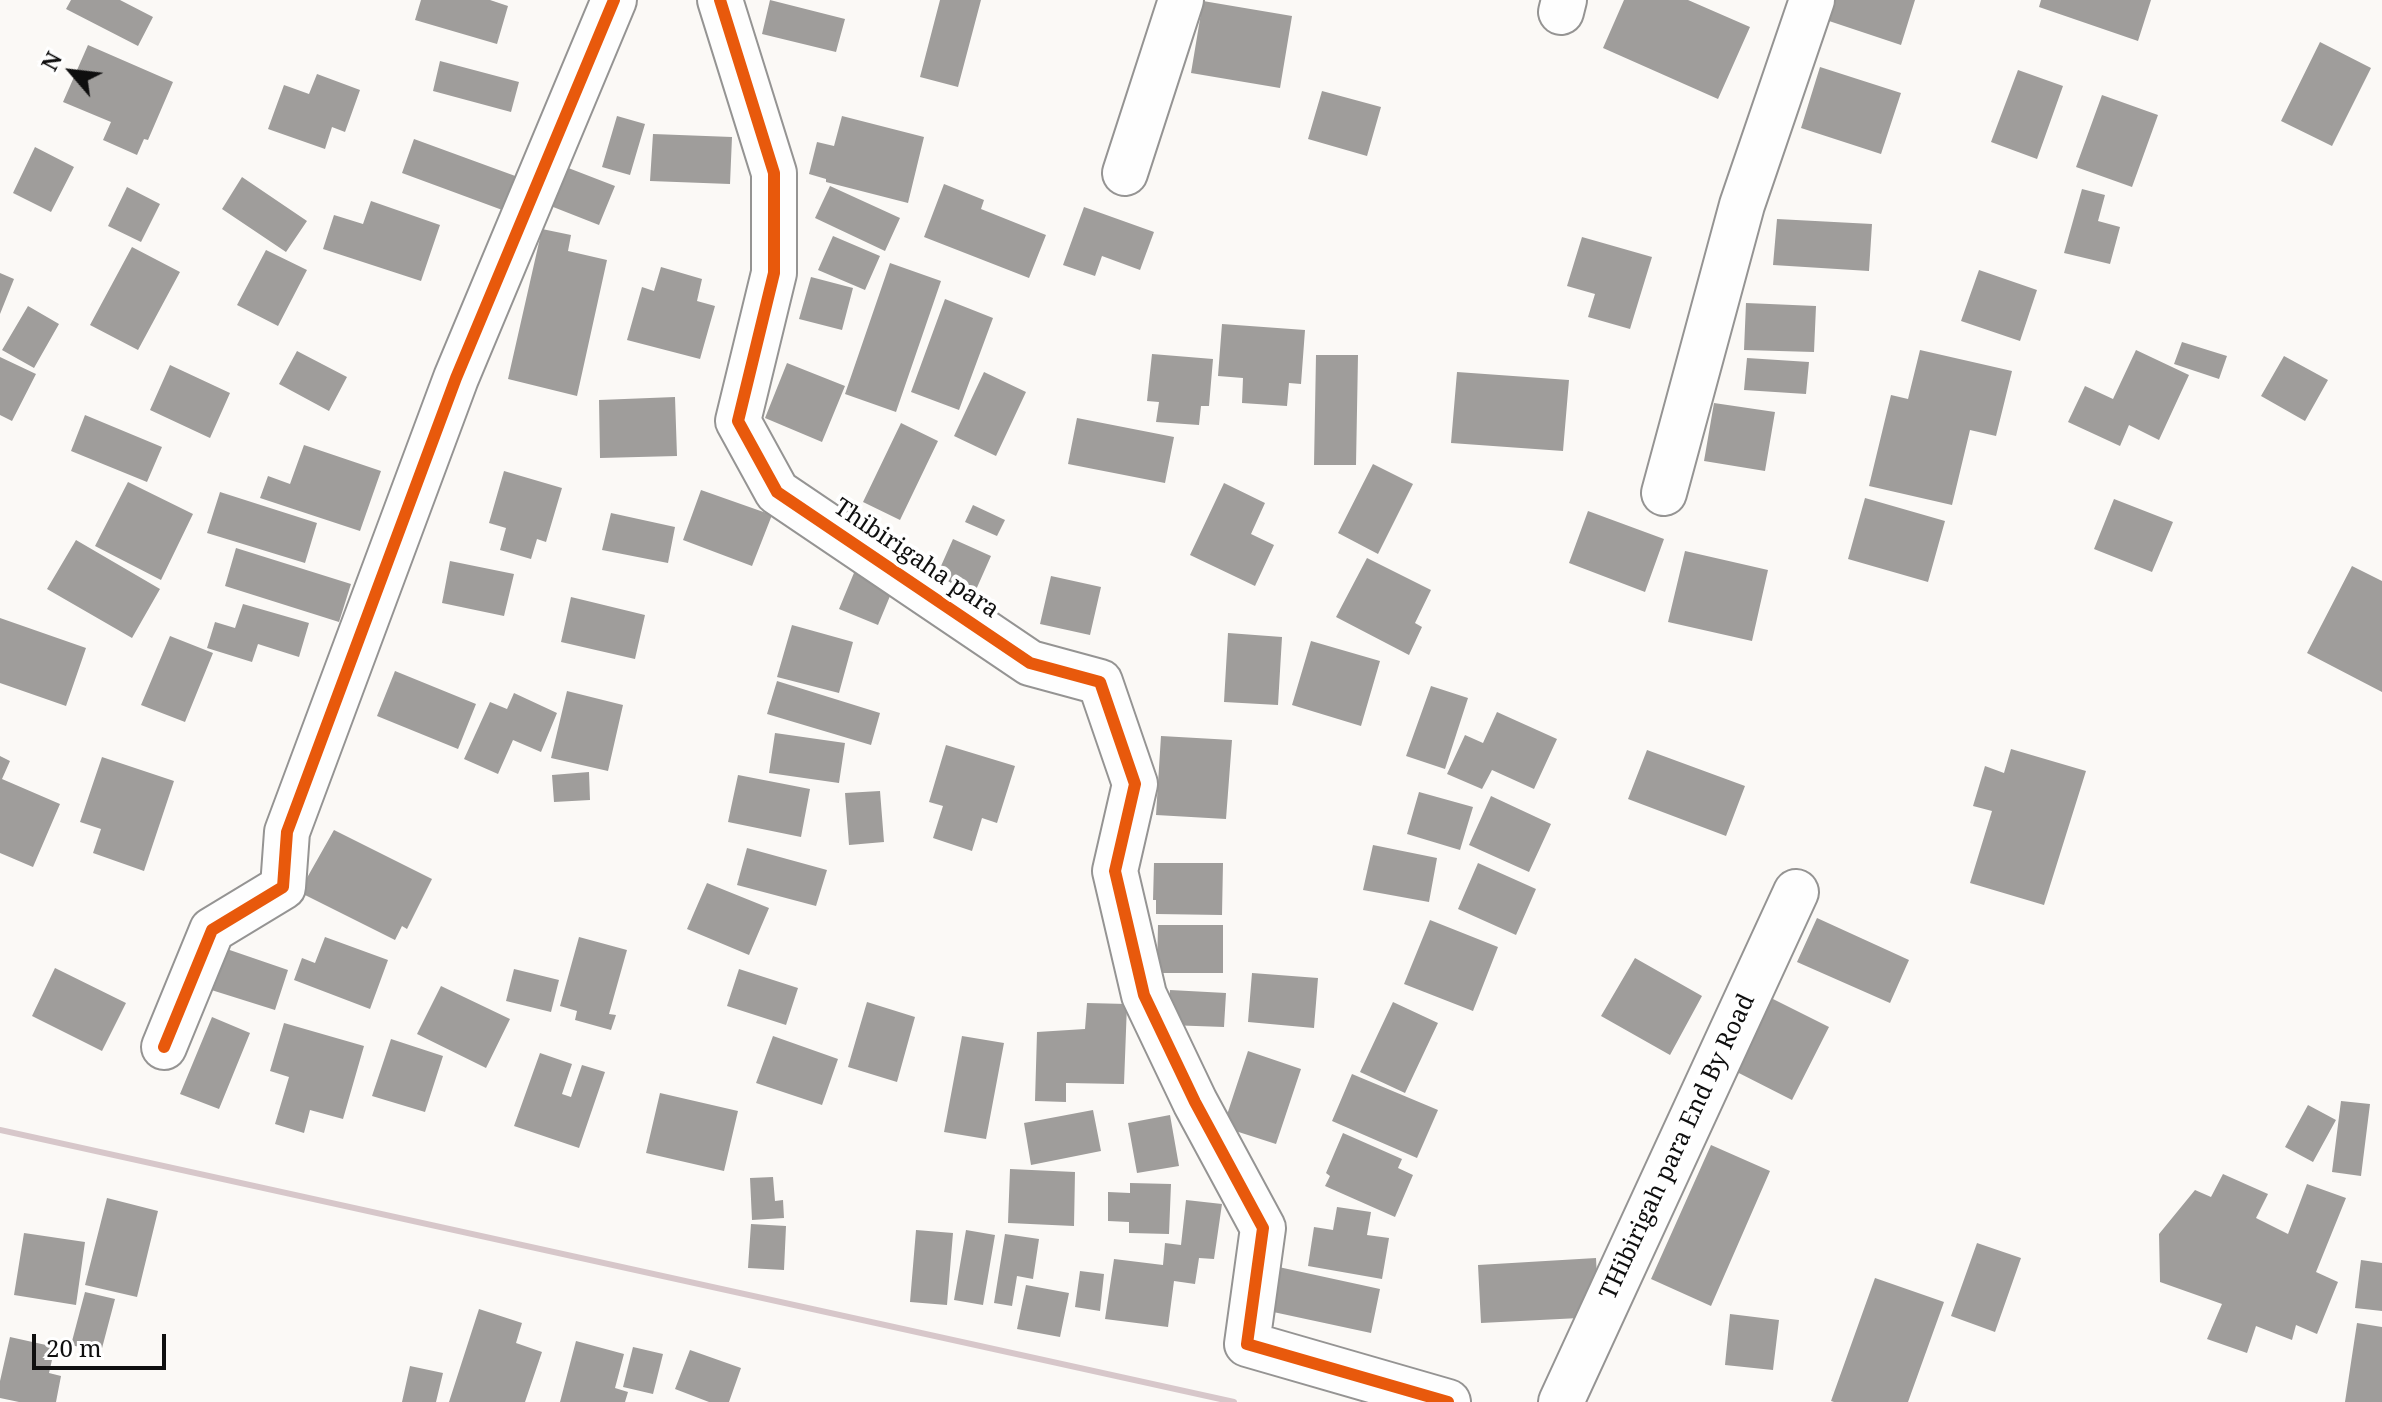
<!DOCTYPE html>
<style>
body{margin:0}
#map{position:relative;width:2382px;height:1402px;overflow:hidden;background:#fbf9f6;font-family:"Noto Serif",serif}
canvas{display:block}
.north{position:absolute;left:32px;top:32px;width:80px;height:80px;-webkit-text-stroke:6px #fff;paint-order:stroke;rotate:298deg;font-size:22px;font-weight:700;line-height:32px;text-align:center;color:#0f0f0f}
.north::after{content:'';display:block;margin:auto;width:28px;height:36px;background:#0f0f0f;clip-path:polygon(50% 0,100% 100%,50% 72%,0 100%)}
.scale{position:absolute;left:32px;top:1334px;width:134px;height:36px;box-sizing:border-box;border:4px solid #0f0f0f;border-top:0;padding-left:10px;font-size:24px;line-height:28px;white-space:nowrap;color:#0f0f0f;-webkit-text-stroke:6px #fff;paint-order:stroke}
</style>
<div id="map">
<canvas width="2382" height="1402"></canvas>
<div class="north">N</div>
<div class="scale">20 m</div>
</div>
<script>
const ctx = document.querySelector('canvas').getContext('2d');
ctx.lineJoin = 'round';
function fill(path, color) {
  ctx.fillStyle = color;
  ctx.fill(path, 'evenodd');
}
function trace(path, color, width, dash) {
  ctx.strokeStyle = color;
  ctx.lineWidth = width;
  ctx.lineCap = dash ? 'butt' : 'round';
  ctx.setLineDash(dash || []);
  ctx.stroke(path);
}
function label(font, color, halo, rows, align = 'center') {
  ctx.font = font + ' "Noto Serif",serif';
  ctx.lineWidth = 8;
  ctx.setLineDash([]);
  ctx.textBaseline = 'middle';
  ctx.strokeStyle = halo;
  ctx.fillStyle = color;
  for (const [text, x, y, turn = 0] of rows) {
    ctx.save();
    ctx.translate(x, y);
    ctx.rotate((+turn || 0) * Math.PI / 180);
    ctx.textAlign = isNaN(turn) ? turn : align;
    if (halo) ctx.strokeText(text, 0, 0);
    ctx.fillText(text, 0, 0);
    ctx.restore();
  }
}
const building = new Path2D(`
 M71,0H120L153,17L138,46L66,9Z
 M421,0H490L508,6L497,44L415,20Z
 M770,0L845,19L836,52L762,34Z
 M940,0H981L958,87L920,77Z
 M1624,0H1688L1750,27L1718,99L1603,48Z
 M1829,0H1915L1901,45L1823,19Z
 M2041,0H2151L2138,41L2039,7Z
 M1203,1L1292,16L1280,88L1191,73Z
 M2320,42L2371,68L2332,146L2281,121Z
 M88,45L173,82L148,140L144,139L137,155L103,140L111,122L63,102Z
 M440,61L519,82L511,112L433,91Z
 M1820,67L1901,93L1881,154L1801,128Z
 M2018,70L2063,86L2037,159L1991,142Z
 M317,74L360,90L345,132L332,127L325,149L268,129L284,85L309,94Z
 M1322,91L1381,107L1367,156L1308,139Z
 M2102,95L2158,115L2132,187L2076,167Z
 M617,116L645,124L630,175L602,167Z
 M842,116L924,137L908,203L826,182V179L809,174L817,142L834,146Z
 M653,134L732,137L730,184L650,181Z
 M414,139L518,177L505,211L402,173Z
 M35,147L74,167L51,212L13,193Z
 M558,164L615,186L599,225L543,203Z
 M242,177L307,221L286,252L222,209Z
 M944,184L984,200L981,209L1046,235L1029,278L924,237Z
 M830,186L900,218L885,251L815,218Z
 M127,187L160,204L141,242L108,226Z
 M2082,189L2105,195L2098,221L2120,227L2110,264L2064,253Z
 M371,201L440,225L421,281L323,249L334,215L363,224Z
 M1084,207L1154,232L1140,270L1102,256L1095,276L1063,265Z
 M1777,219L1872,224L1869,271L1773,265Z
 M542,229L571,235L568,251L607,260L577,396L508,379Z
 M833,236L880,256L865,290L818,270Z
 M1582,237L1652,257L1630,329L1588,317L1595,294L1567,286Z
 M132,247L180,272L138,350L90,325Z
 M266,250L307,270L278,326L237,305Z
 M890,263L941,281L896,412L845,394Z
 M661,267L702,279L697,301L715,306L700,359L627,340L642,287L654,291Z
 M1979,270L2037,290L2020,341L1961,321Z
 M0,273L14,279L0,314Z
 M811,277L853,288L842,330L799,319Z
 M945,299L993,318L959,410L911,392Z
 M1746,303L1816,306L1814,352L1744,350Z
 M28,306L59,324L34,368L2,350Z
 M1222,324L1305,330L1301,384L1289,383L1287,406L1242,403L1243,378L1218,376Z
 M2182,342L2227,356L2219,379L2174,364Z
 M1920,350L2012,371L1996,436L1970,430L1952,505L1869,486L1891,395L1908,399Z
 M2136,350L2189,375L2159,440L2129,425L2120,446L2068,422L2085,386L2113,399Z
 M297,351L347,377L329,411L279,384Z
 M1152,354L1213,359L1209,406H1201L1199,425L1156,422L1159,402L1147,401Z
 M1316,355H1358L1356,465H1314Z
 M2284,356L2328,380L2305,421L2261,396Z
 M0,357L36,374L12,421L0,415Z
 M1747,358L1809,362L1806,394L1744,390Z
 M787,363L845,386L822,442L765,418Z
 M170,365L230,393L210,438L150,410Z
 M984,372L1026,392L996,456L954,436Z
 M1457,372L1569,380L1563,451L1451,443Z
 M675,397L677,456L600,458L599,400Z
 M1714,403L1775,412L1765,471L1704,461Z
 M85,415L162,447L147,482L71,451Z
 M1077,418L1174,437L1165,483L1068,464Z
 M901,423L938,441L900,520L863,502Z
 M304,445L381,471L360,531L260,498L268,476L290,484Z
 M1373,464L1413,484L1378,554L1338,533Z
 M504,471L562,488L546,542L537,539L531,559L500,550L506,528L489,523Z
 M128,482L193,514L161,580L95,546Z
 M1224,483L1265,503L1251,534L1274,545L1255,586L1190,555Z
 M701,490L772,515L752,566L683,540Z
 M220,492L317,523L305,563L207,533Z
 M1865,498L1945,521L1928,582L1848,559Z
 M2114,499L2173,522L2152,572L2094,549Z
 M973,505L1005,520L997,536L965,522Z
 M1588,511L1664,539L1645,592L1569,563Z
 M611,513L675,527L668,563L602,550Z
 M953,539L991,556L975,592L937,575Z
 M76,540L160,589L132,638L47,589Z
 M236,548L351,584L339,622L225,586Z
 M1685,551L1768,570L1752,641L1668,622Z
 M1367,558L1431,590L1415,623L1422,627L1409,655L1336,617Z
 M450,561L514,574L504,616L442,603Z
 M2352,566L2382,581V692L2307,653Z
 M856,568L895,584L878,625L839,609Z
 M1051,576L1101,587L1090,635L1040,624Z
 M571,597L645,615L635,659L561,642Z
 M243,604L309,623L299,657L258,644L252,662L207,648L215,622L235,628Z
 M0,618L86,648L66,706L0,683Z
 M792,625L853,642L839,693L777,677Z
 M1228,633L1282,637L1278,705L1224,702Z
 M170,636L213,653L185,722L141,705Z
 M1311,641L1380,661L1361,726L1292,705Z
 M395,671L476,704L458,749L377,716Z
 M777,681L880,713L871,745L767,714Z
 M1431,686L1468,698L1445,769L1406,756Z
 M567,691L623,705L608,771L551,758Z
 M514,693L557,713L541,752L513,740L498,774L464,759L490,702L507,709Z
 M1497,712L1557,739L1534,789L1492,770L1482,789L1447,774L1465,735L1483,743Z
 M775,733L845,743L839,783L769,773Z
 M1161,736L1232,740L1226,819L1156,815Z
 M946,745L1015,766L997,823L982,818L972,851L933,838L943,806L929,802Z
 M2011,749L2086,771L2044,905L1970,883L1992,811L1973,806L1985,766L2004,773Z
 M1647,750L1745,786L1726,836L1628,799Z
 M0,756L10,761L2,779L60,804L33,867L0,853Z
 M102,757L174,781L144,871L93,853L101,829L80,822Z
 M589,772L590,800L554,802L552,775Z
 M738,775L810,789L801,837L728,822Z
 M880,791L884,842L849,845L845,793Z
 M1419,792L1473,807L1460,850L1407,834Z
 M1491,796L1551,824L1529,872L1469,845Z
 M334,830L432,879L407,929L402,926L395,940L299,892Z
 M1373,845L1437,858L1429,902L1363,890Z
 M747,848L827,870L816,906L737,885Z
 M1154,863H1223L1222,915L1156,914V900H1153Z
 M1478,863L1536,889L1516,935L1458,909Z
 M707,883L769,908L749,955L687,929Z
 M1817,918L1909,960L1890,1003L1797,962Z
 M1430,920L1498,947L1473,1011L1404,984Z
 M1158,925H1223V973H1157Z
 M325,937L388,960L370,1009L294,980L302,958L315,963Z
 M579,937L627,950L609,1014L616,1015L611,1030L575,1020L577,1011L560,1006Z
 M218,946L288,970L275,1010L205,988Z
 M1635,958L1702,996L1670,1055L1601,1016Z
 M55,968L126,1003L102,1051L32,1016Z
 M514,969L559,980L551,1012L506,1001Z
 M739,969L798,988L786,1025L727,1006Z
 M1252,973L1318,978L1314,1028L1248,1022Z
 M441,986L510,1019L486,1068L417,1034Z
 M1170,990L1226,993L1224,1027L1168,1025Z
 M1763,994L1829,1027L1792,1100L1727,1067Z
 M867,1002L915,1017L897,1082L848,1067Z
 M1393,1002L1438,1023L1405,1093L1360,1072Z
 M1087,1003L1127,1004L1124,1084L1066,1083V1102L1035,1101L1037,1032L1085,1029Z
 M212,1017L250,1033L219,1109L180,1094Z
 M284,1023L364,1046L343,1119L310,1110L304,1133L275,1124L289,1077L270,1071Z
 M773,1036L838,1059L822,1105L756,1083Z
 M962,1036L1004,1043L986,1139L944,1132Z
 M391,1039L443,1056L425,1112L372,1096Z
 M1248,1051L1301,1069L1276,1144L1223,1127Z
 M540,1053L572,1064L562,1094L571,1097L582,1065L605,1072L579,1148L514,1126Z
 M1352,1074L1438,1110L1417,1158L1332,1121Z
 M660,1093L738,1111L724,1171L646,1153Z
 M2341,1101L2370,1104L2361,1176L2332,1172Z
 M2308,1105L2336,1120L2313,1162L2285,1147Z
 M1093,1110L1101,1151L1031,1165L1024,1123Z
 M1170,1115L1179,1166L1137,1173L1128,1123Z
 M1343,1133L1402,1159L1398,1168L1413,1175L1395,1217L1325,1186L1330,1176L1326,1173Z
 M1711,1145L1770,1171L1711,1306L1651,1279Z
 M1010,1169L1075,1172L1074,1226L1008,1223Z
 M2223,1174L2268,1194L2256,1218L2288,1234L2307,1184L2346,1198L2316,1272L2338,1282L2317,1334L2296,1325L2292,1340L2256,1326L2247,1353L2207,1339L2222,1304L2160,1282L2159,1234L2195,1190L2211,1197Z
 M773,1177L775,1201L783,1200L784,1218L752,1220L750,1178Z
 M1130,1183L1171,1184L1169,1234L1129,1233V1222L1108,1221V1192L1130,1193Z
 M107,1198L158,1211L137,1297L85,1285Z
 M1186,1200L1222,1204L1214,1259L1199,1258L1195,1284L1174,1281L1168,1327L1105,1319L1114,1259L1163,1265L1165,1243L1181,1245Z
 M1337,1207L1371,1212L1367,1235L1389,1238L1382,1279L1308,1266L1314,1227L1333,1230Z
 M751,1224L786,1226L784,1270L748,1268Z
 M916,1230L953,1233L947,1305L910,1302Z
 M966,1230L995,1235L983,1305L954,1300Z
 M24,1233L85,1242L76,1305L14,1295Z
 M1005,1234L1039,1239L1033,1279L1017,1276L1012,1306L994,1303Z
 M1977,1243L2021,1258L1995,1332L1951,1316Z
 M1596,1258L1599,1317L1481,1323L1478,1265Z
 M2361,1260L2382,1263V1311L2355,1308Z
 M1274,1266L1380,1289L1371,1333L1264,1310Z
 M1080,1271L1104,1274L1100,1311L1075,1307Z
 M1875,1278L1944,1302L1908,1402H1834L1831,1401Z
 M1026,1285L1069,1293L1060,1337L1017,1329Z
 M85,1292L115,1299L101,1352L71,1345Z
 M479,1309L522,1323L516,1343L542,1352L525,1402H449Z
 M1730,1314L1779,1320L1773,1370L1725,1365Z
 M2357,1323L2382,1327V1402H2345Z
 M10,1337L55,1347L49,1373L61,1376L56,1402H19L0,1398V1381Z
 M576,1341L624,1354L615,1388L628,1392L625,1402H560Z
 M633,1347L663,1354L653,1394L623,1387Z
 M690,1350L741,1368L729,1402H709L675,1389Z
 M410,1366L443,1373L436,1402H402Z`);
const minor = new Path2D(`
 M720,0L774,173V273L738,421L777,492L1030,663L1100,682L1135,784L1115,871L1144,995L1195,1102L1263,1228L1247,1344L1448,1402
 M1561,12L1564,0
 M1125,173L1181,0
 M1664,493L1742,205L1812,0
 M164,1047L212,930L283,887L287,832L456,378L614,0
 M1561,1402L1796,892`);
const rail = new Path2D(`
 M0,1130L1234,1402`);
const cycleway = new Path2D(`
 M720,0L774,173V273L738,421L777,492L1030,663L1100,682L1135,784L1115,871L1144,995L1195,1102L1263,1228L1247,1344L1448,1402
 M164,1047L212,930L283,887L287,832L456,378L614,0`);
const streetNames = [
 ["Thibirigaha para",916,559,34],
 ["THibirigah para End By Road",1678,1147,-65]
];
fill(building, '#9f9d9b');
trace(minor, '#959493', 48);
trace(minor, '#fefefe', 44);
trace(rail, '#d7c7ca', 6);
trace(cycleway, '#e8590c', 12);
label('24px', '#0f0f0f', '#fff', streetNames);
</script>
